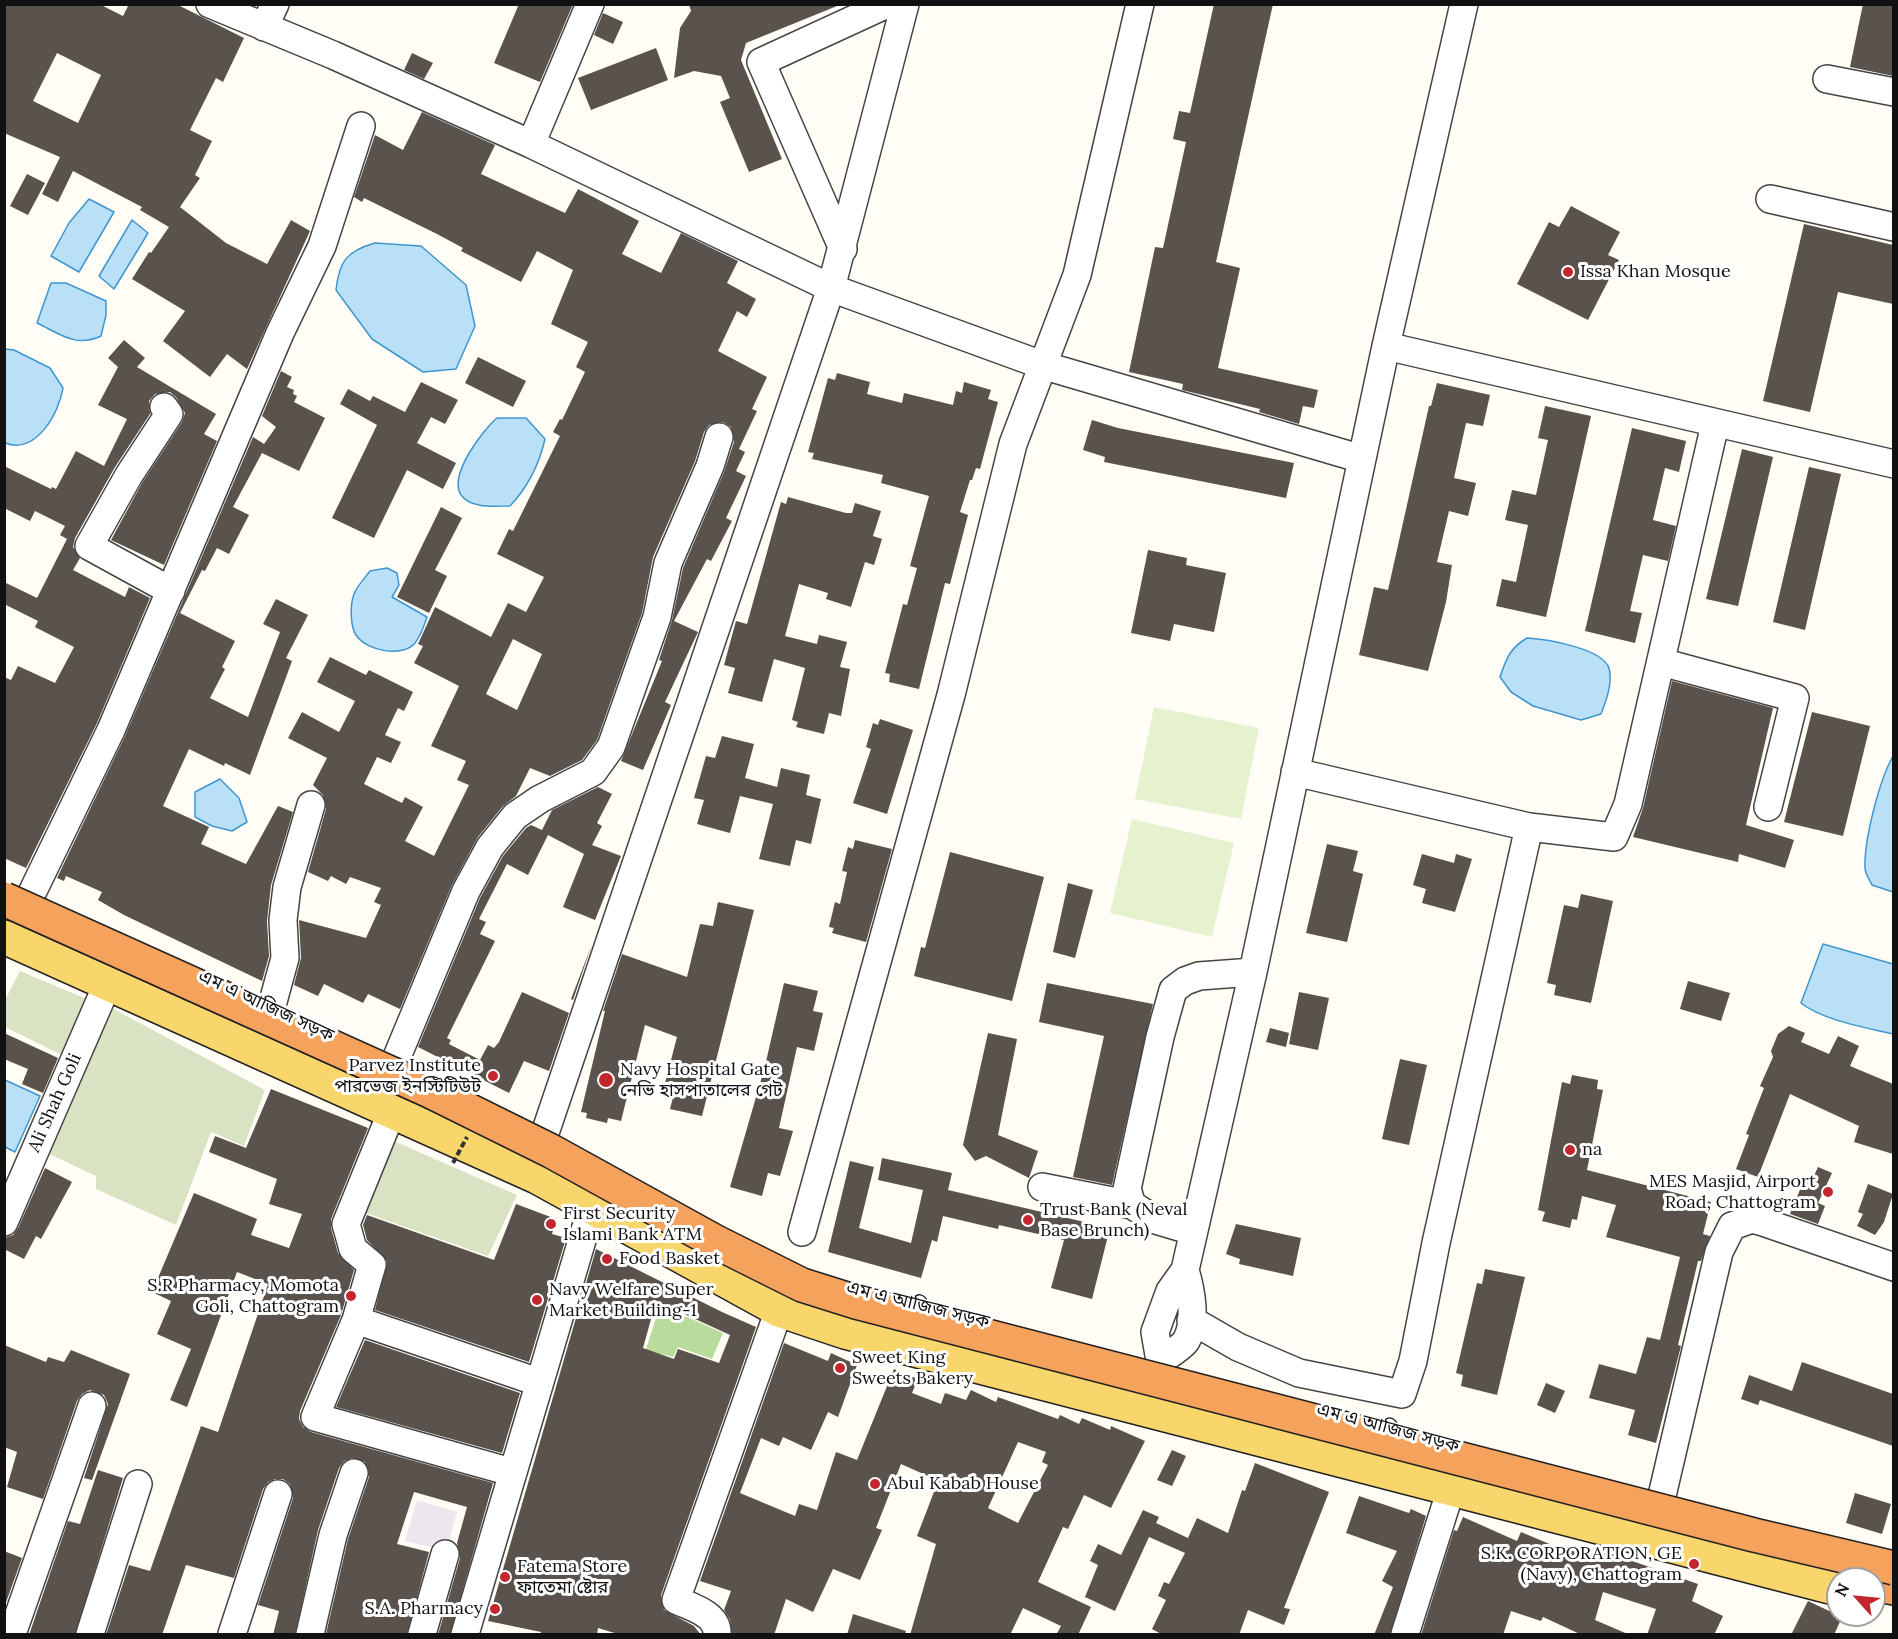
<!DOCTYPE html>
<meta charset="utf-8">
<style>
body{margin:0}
#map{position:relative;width:1898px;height:1639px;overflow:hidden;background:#fffdf5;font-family:Lora,serif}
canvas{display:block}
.frame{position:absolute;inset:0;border:6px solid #111;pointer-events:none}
.north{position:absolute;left:1826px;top:1567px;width:60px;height:60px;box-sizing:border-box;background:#fff;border:2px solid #a0a0a0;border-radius:50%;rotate:297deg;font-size:16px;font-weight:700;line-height:24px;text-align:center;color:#111}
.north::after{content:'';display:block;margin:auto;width:21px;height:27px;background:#c4262e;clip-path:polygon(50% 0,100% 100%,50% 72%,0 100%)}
</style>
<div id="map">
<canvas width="1898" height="1639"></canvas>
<div class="frame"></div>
<div class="north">N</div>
</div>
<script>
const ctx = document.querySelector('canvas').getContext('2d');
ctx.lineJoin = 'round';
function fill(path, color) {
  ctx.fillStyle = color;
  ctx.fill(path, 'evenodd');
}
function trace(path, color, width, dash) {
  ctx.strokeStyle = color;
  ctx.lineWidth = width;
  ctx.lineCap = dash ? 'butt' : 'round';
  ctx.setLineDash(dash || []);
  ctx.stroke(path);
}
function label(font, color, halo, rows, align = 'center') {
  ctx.font = font + ' Lora,"Noto Sans Bengali",serif';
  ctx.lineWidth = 6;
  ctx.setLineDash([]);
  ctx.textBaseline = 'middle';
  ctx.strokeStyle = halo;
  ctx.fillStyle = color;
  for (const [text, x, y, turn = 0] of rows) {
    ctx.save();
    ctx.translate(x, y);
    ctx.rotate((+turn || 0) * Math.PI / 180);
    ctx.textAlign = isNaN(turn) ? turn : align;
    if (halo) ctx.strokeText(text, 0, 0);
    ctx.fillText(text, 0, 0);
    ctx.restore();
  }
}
const industrial = new Path2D(`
 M417,1500L457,1512L446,1551L405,1541Z`);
const forest = new Path2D(`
 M660,1305L723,1333L712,1359L678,1347L673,1357L661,1354L657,1364L643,1359Z`);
const cemetery = new Path2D(`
 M20,971L94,1002L68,1058L5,1027L4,1002Z
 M106,1005L265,1090L244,1146L211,1132L176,1225L96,1189V1176L41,1150Z
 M387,1138L517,1195L488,1256L357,1210Z`);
const pitch = new Path2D(`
 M1154,707L1259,728L1241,819L1135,799Z
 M1132,819L1234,843L1212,937L1110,913Z`);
const water = new Path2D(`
 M89,199L114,212L79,272L51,256L69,223Z
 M132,220L148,233L114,289L99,276Z
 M375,243L421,246L466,285L475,326L456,369L423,372L372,339L336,290C339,261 347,251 375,243Z
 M51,283H66L106,301V315L101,336C76,348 60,334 37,323Z
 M5,349L14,350L50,368L63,388C59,413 36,455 5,443Z
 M497,418H526L545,439C539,465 529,486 510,506C495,506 471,509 461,495C448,475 483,430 497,418Z
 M387,568L397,573L399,585L392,597L427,617C424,626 421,636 415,643C403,658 366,651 356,635C350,626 350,604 354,594C357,586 365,578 370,571Z
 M1527,638C1545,639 1602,648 1609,668C1613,683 1606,701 1601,714L1581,720L1533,706L1511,692L1500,677C1506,659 1510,648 1527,638Z
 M1893,756V892L1872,885C1870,880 1865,874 1865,868C1864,840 1879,781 1893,756Z
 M220,779L239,798L247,822L232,831L212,826L195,817V792Z
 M1823,944L1893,964V1034C1867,1028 1822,1020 1801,1003Z
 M5,1080L40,1096L15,1152L5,1147Z`);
const building = new Path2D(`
 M4,4H99L123,16L129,4H176L244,38L223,82L216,78L190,130L212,141L195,175L200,178L180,207L226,243L267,264L291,220L310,231L247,369L227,354L210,377L163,341L185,311L132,279L149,252L151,253L169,227L140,210L142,207L73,171L58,202L42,194L60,157L4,133ZM57,53L101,75L78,123L33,101Z
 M519,4H573L540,82L494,63Z
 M689,4H842L746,43L741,60L782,159L749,172L720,102L730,98L721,76L694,71L674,78L680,28L691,11Z
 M1214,4H1273L1216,262L1240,268L1218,368L1318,390L1314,408L1303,406L1299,424L1259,412L1260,409L1182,390L1183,384L1129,372L1155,247L1163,248L1186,142L1173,139L1179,111L1190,113Z
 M1863,4H1893V76L1850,67Z
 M603,13L623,22L613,44L594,35Z
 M656,48L668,80L591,110L578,78Z
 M412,53L433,63L424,79L404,70Z
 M422,112L495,145L481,174L565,213L578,189L639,221L622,254L661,273L681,233L738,261L727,283L756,299L747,317L737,311L718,351L767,377L752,409L757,411L739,449L745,452L736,471L746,476L726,518L732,521L711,561L707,559L674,621L698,632L665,702L671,705L643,770L621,761L662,661L659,660L672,620L683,568L724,472L734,442L731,427L723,422L709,425L704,432L695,461L653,557L642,613L597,740L582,760L550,776L530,768L516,796L503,806L478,837L452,885L400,1009L368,994L363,1003L324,984L318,996L294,985L301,958L299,920L366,938L381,905L374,902L381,888L350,877L346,884L331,876L328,881L308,872L326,809L323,795L313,785L327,758L288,738L302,712L339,732L355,701L317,682L330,657L366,675L369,670L413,692L404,711L398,708L385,735L401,742L391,763L377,757L364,784L402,803L405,797L423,807L405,841L434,856L469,785L457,780L466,761L431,746L459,686L414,663L423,646L418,644L435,607L491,637L508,603L526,612L544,577L497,554L509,529L513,531L560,436L553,432L560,419L562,420L585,372L576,367L588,342L551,324L573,270L537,251L521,282L461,251L463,248L437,234L364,198L362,202L354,197L375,135L403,150ZM513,639L542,654L517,710L486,694Z
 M27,174L45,183L28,215L10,206Z
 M1571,206L1620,232L1608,255L1619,260L1588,320L1517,284L1549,222L1559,227Z
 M1804,224L1893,245V304L1838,292L1810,412L1763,401Z
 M124,340L145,358L137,367L216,414L204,434L217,441L164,565L111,540L142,483L182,422L185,413L176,397L170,392L155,394L149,401L150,414L115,467L75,538L73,547L80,558L73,570L125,597L129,587L150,598L97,723L26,868L4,858V677L11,680L18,666L55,683L74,647L35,627L38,621L4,604V582L37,598L67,539L60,535L65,526L35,511L30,521L4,508V466L51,489L52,487L56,489L76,451L104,466L127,419L98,405L118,367L108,358Z
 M478,357L526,381L513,407L465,383Z
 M281,371L292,377L287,387L294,390L293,394L297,396L294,402L325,418L299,471L262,453L233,507L249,515L229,554L217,548L205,571L202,570L180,613L235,641L222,667L225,669L210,698L248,717L280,632L263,624L276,599L308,615L286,658L292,661L250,775L225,763L224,766L189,749L163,806L209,827L201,844L246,864L278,806L293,812L271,885L267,921L269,956L262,981L124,915L98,900L102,892L66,876L64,881L57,878L125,736L253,437L264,444L276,427L262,416Z
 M837,373L870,382L867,394L902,403L904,393L953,405L956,391L962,393L964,382L991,390L988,399L998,402L980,469L976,468L972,480H970L960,512L968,515L950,584L945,583L919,689L889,682L890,674L885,673L903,604L907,605L917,568L910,566L929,496L881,483L883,475L812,459L814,453L808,452L828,378L835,380Z
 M421,382L458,400L445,424L431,417L417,443L456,463L443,489L407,470L374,538L332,518L377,425L340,404L348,389L370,401L373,396L405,412Z
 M1437,383L1490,395L1483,426L1466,423L1454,478L1476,483L1468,516L1449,511L1437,562L1452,565L1446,602L1428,671L1359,655L1374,587L1388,590L1429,406H1431Z
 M1545,406L1591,416L1546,617L1496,606L1502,579L1516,582L1528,525L1505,520L1512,490L1536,495L1548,440L1538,438Z
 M1092,420L1118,428L1294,463L1286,498L1104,462L1105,457L1083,450Z
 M1632,428L1686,441L1679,472L1665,468L1653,520L1676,526L1668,561L1643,555L1630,611L1642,613L1635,643L1585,631Z
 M1742,449L1773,457L1738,606L1706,599Z
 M1809,467L1841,474L1805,630L1773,622Z
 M788,497L846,513H852L855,503L881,511L873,536L882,539L874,565L865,562L851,607L826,599L828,593L799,584L785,636L817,644L819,635L847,642L840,667L850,669L841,716L829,713L824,734L796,727L798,722L792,720L805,668L774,659L762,702L728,693L735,668L724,665L736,621L747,624L781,502L786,504Z
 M441,507L462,518L435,570L447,576L429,613L397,597Z
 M1148,550L1187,558L1186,565L1226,573L1214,632L1174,624L1170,641L1131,633Z
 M1672,681L1773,708L1746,825L1794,840L1785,868L1739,854L1738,862L1633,837L1643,808Z
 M1812,712L1870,726L1843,836L1784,822Z
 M880,719L913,730L887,814L853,803L871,749L866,747L873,723L878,725Z
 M722,736L754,744L745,778L777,787L781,768L810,775L806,795L821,799L811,844L796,840L790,866L759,859L773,804L740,796L730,833L697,824L704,800L694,798L706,756L715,758Z
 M598,787L612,794L597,823L602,826L592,845L621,856L595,920L563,907L584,854L548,835L528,875L507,864L479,919L486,922L480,934L495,941L447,1038L451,1040L449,1044L480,1060L488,1045L494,1048L499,1042L522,992L569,1013L549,1071L524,1061L509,1093L418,1047L480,898L503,856L526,828L531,825L542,830L552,810Z
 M855,840L892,849L866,942L832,933L834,928L829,927L835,902L840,904L847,872L842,871L848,847L853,849Z
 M1327,844L1358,851L1353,871L1363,874L1347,942L1306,933Z
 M950,852L1044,877L1012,1001L914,976L921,947L925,948Z
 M1422,854L1454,863L1456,854L1472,859L1455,912L1422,903L1426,889L1413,885Z
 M1068,883L1093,890L1075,958L1053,952Z
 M1581,894L1613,901L1591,1003L1554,995L1556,985L1547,983L1564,905L1578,908Z
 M718,902L754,910L702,1116L670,1109L676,1086L665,1083L677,1037L645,1025L621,1121L608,1118L607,1123L586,1118L587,1113L581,1112L605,1011H603L622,954L687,977L700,924L713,926Z
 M592,944L573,1000L571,999Z
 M1688,981L1730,993L1721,1021L1680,1009Z
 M784,983L818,991L813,1011L823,1013L814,1051L797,1047L779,1128L793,1131L780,1176L768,1173L762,1196L730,1187L765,1066Z
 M1047,983L1153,1004L1112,1185L1073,1177L1104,1036L1039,1022Z
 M1299,992L1329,998L1318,1050L1289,1044Z
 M1789,1026L1805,1033L1801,1042L1829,1054L1838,1036L1859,1046L1850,1066L1893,1084V1154L1854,1142L1859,1126L1790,1094L1758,1177L1736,1169L1749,1135L1746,1134L1764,1088L1760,1086L1773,1057L1771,1051L1778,1034Z
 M1270,1028L1289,1033L1286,1047L1266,1042Z
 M4,1033L58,1058L43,1093L22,1084L28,1069L4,1059Z
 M988,1033L1017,1039L998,1135L1038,1151L1029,1178L986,1156L975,1161L963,1145Z
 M1400,1059L1427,1065L1409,1145L1382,1139Z
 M1572,1075L1598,1080L1597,1089L1603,1090L1587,1170L1711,1202L1703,1234L1710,1236L1701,1261H1698L1678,1345L1681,1346L1656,1443L1628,1435L1635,1410L1589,1398L1599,1364L1636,1374L1647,1337L1660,1340L1680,1257L1606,1237L1616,1205L1582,1196L1577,1220L1572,1219L1570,1228L1542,1221L1545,1212L1538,1210L1562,1082L1570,1084Z
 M271,1089L368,1128L331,1219V1228L338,1253L354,1270L341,1315L300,1411L299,1419L303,1427L311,1432L493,1483L450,1635H438L460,1558L457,1543L467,1507L414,1492L397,1544L429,1552L407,1635L326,1634L348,1539L369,1477L365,1462L352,1458L344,1461L339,1468L318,1530L295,1635H273L279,1611L258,1605L293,1498L290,1484L283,1479H275L268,1482L263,1489L234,1578L186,1565L162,1635H106L129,1565L150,1571L201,1426L218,1432L268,1284L237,1272L187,1407L170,1400L191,1349L157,1334L171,1301L152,1292L194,1193L257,1219L251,1235L289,1248L302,1214L269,1204L277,1179L209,1152L215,1136L246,1148Z
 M882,1158L952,1173L948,1190L1110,1228L1092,1299L1051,1288L1064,1240L999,1225L998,1229L943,1216L937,1242L932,1240L921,1278L828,1252L850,1161L874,1167L859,1228L911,1243L923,1190L878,1180Z
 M1818,1167L1832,1173L1818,1203L1825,1206L1818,1224L1790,1214L1806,1175L1813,1178Z
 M45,1168L72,1182L41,1239L36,1236L24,1259L4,1249V1238L13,1235L18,1228Z
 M1868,1184L1893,1194L1884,1222L1875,1235L1857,1226L1863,1214L1858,1212Z
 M516,1204L556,1219L552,1234L566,1238L529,1362L375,1310L387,1261L367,1240L363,1225L367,1215L494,1260Z
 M1236,1224L1301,1238L1293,1276L1239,1264L1240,1259L1226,1254Z
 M596,1249L722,1312L756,1327L661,1595L664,1610L694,1626L701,1635H621L598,1628L597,1635H540L541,1632L488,1621ZM656,1301L730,1335L719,1363L678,1349L674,1359L643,1348Z
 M1485,1269L1525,1277L1497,1395L1461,1386L1463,1375L1456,1373L1477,1283L1482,1284Z
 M365,1340L520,1393L502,1453L336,1407Z
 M784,1343L828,1361L831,1353L857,1365L838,1417L828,1412L811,1450L783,1437L779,1446L761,1438L740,1493L795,1516L799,1504L817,1510L836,1452L857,1460L894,1369L918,1379L912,1393L941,1404L945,1393L966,1400L971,1390L996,1402L998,1397L1058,1419L1060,1415L1079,1424L1082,1418L1110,1430L1111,1426L1145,1441L1111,1508L1084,1495L1068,1529L1063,1527L1038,1582L1091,1607L1078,1635H1056L1061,1626L1023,1608L1010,1635H910L936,1544L917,1536L937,1484L928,1481L930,1477L901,1464L876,1528L882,1530L860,1580L833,1569L813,1612L786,1599L774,1635H732L730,1620L724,1610L731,1591L700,1581ZM1018,1442L1046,1452L1042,1462L1048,1465L1018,1523L988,1508Z
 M4,1345L46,1362L48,1357L64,1362L71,1350L130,1374L92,1480L84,1478L108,1404L104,1395L90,1390L82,1394L77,1401L43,1499L7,1487L17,1452L4,1447Z
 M1802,1362L1893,1394V1446L1760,1400L1758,1405L1741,1399L1749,1375L1792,1391Z
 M1546,1383L1565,1391L1555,1413L1537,1405Z
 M1172,1450L1186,1456L1172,1486L1157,1480Z
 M1255,1463L1329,1492L1284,1608L1290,1609L1284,1625L1248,1610L1239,1635H1163L1152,1629L1166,1600L1158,1596L1164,1582L1169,1584L1185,1553L1149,1537L1115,1611L1085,1597L1098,1565L1090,1561L1098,1544L1121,1555L1143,1510L1159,1517L1156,1523L1188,1538L1197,1518L1228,1533L1242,1490L1245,1491Z
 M98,1470L123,1478L75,1635H29L68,1521L80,1524Z
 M1855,1493L1891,1504L1882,1534L1846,1523Z
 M1359,1496L1409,1513L1411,1509L1426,1516L1390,1635H1374L1393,1587L1382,1581L1397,1551L1346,1533Z
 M1463,1517L1517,1541L1521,1532L1571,1553L1575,1545L1597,1553L1598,1549L1698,1584L1692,1601L1723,1616L1714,1635H1647L1656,1609L1603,1592L1595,1620L1630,1635H1582L1543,1617L1541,1621L1511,1611L1503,1635H1421L1454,1530L1457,1531Z
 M4,1551L22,1558L4,1608Z
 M1808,1601L1842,1617L1834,1635H1791Z
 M853,1614L906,1631L905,1635H847Z`);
const minor = new Path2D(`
 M210,4L333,55L531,144L831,288L1042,365L1362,459
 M264,27L275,4
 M1827,79L1894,92
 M531,144L590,4
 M1770,199L1894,227
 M843,249L761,62L887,4
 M1386,346L1894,464
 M164,407L169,414L129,475L89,546L171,591
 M1661,662L1795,698L1768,807
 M1295,772L1529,827L1614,837L1628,804L1715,424
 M30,897L111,730L280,333L322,246L361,126
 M271,1009L285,958L283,920L287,887L311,805
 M394,1064L466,891L490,847L515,816L540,799L593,772L611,747L657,617L668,563L710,466L719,437
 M392,1111L346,1224L353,1249L372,1265L356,1320L315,1417L511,1472
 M544,1136L831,288L905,4
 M1042,1187L1132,1205
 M4,1222L107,985
 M1193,1231L1156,1220L1132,1205L1127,1189L1160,1037L1173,990L1185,981L1199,976L1253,972
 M802,1232L951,695L1013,444L1077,275L1140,4
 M356,1320L538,1382
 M1191,1320L1238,1347L1299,1373L1402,1394L1413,1361L1436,1243L1529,827
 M1160,1361C1167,1356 1181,1348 1186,1341C1197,1322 1191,1290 1185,1270
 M1151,1398L1160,1361L1155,1332L1170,1291L1185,1270L1253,972L1386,346L1464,4
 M1661,1500L1719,1252L1732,1226L1752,1219L1763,1222L1894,1267
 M12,1634L92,1406
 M90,1634L138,1484
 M232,1634L278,1494
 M310,1634L333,1535L354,1473
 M422,1634L445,1554
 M465,1634L591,1210
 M717,1634C718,1614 691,1607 676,1600L779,1310
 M1405,1634L1451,1489`);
const major = new Path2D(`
 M4,937L537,1177L779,1310L845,1332L1838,1589`);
const highway = new Path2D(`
 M1874,1584L1894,1588`);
const pathBridge = new Path2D(`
 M453,1163L467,1137`);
const highwayBridge = new Path2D(`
 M4,899L430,1091L551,1151L714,1241L802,1285L856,1302L1754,1535L1894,1568`);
const markers = [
 [1568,272,6,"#c4262e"],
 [493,1076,6,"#c4262e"],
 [606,1080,8,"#c4262e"],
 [1570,1150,6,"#c4262e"],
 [1828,1192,6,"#c4262e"],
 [1028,1220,6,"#c4262e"],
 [551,1224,6,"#c4262e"],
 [607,1259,6,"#c4262e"],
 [351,1296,6,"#c4262e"],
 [537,1300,6,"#c4262e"],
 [840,1368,6,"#c4262e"],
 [875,1484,6,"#c4262e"],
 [1694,1564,6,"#c4262e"],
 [505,1577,6,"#c4262e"],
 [495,1609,6,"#c4262e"]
];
const poiNames = [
 ["Issa Khan Mosque",1580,272],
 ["Parvez Institute",481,1066,"right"],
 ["পারভেজ ইনস্টিটিউট",481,1087,"right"],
 ["Navy Hospital Gate",620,1070],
 ["নেভি হাসপাতালের গেট",620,1091],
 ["na",1582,1150],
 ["MES Masjid, Airport",1816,1182,"right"],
 ["Road, Chattogram",1816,1203,"right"],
 ["Trust Bank (Neval",1040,1210],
 ["Base Brunch)",1040,1231],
 ["First Security",563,1214],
 ["Islami Bank ATM",563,1235],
 ["Food Basket",619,1259],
 ["S.R Pharmacy, Momota",339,1286,"right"],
 ["Goli, Chattogram",339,1307,"right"],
 ["Navy Welfare Super",549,1290],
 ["Market Building-1",549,1311],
 ["Sweet King",852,1358],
 ["Sweets Bakery",852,1379],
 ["Abul Kabab House",887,1484],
 ["S.K. CORPORATION, GE",1682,1554,"right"],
 ["(Navy), Chattogram",1682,1575,"right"],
 ["Fatema Store",517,1567],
 ["ফাতেমা ষ্টোর",517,1588],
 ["S.A. Pharmacy",483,1609,"right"]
];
const streetNames = [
 ["এম এ আজিজ সড়ক",266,1006,25],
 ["Ali Shah Goli",55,1103,-66],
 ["এম এ আজিজ সড়ক",918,1305,14],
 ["এম এ আজিজ সড়ক",1388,1428,15]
];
fill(industrial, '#eee6ef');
fill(forest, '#b9dc9c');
fill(cemetery, '#d9e3c4');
fill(pitch, '#e6f2cf');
fill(water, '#b9e0f7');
trace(water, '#3f96cf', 1.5);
fill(building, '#5a524d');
trace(minor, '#444', 30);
trace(major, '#222', 36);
trace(highway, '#222', 36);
trace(minor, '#fff', 27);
trace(major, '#f9d66b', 33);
trace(highway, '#f5a25d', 33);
trace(highwayBridge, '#222', 36, []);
trace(pathBridge, '#333', 4, [6, 3]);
trace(highwayBridge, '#f5a25d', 33);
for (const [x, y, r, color] of markers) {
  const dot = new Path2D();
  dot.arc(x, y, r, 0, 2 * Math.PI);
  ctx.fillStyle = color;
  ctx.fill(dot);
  trace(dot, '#fff', 2);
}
label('18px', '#111', '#fff', poiNames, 'left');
label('18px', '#111', '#fff', streetNames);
</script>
